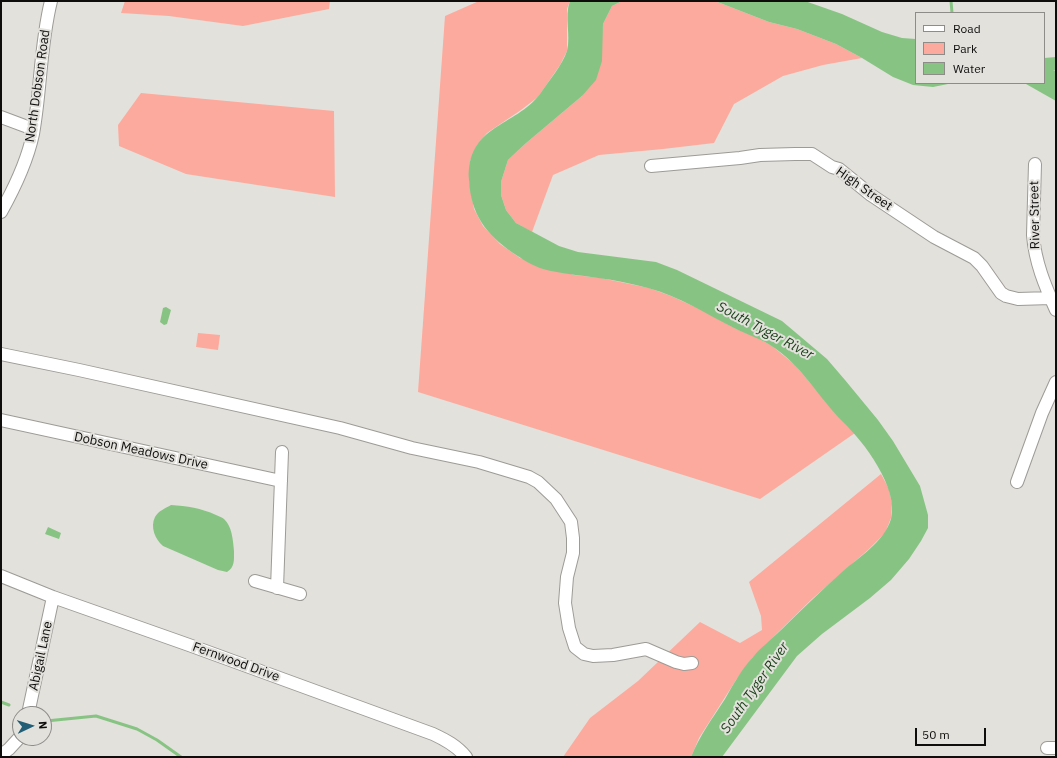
<!DOCTYPE html>
<style>
body{margin:0}
#map{position:relative;width:1057px;height:758px;overflow:hidden;background:#e3e1dc;font-family:"IBM Plex Sans",sans-serif}
canvas{display:block}
.frame{position:absolute;inset:0;border:2px solid #0e0d0c;pointer-events:none}
.legend{position:absolute;left:915px;top:12px;width:130px;height:72px;box-sizing:border-box;background:#e3e1dc;border:1px solid #8e8c89;margin:0;padding:5px 7px;list-style:none;font-size:12px;color:#0e0d0c}
.legend li{display:flex;align-items:center;gap:8px;height:20px}
.legend b{width:20px;border:1px solid #8e8c89}
.north{position:absolute;left:12px;top:706px;width:40px;height:40px;box-sizing:border-box;background:#e3e1dc;border:1px solid #8e8c89;border-radius:50%;rotate:86deg;font-size:11px;font-weight:700;line-height:16px;text-align:center;color:#0e0d0c}
.north::after{content:'';display:block;margin:auto;width:14px;height:18px;background:#225e76;clip-path:polygon(50% 0,100% 100%,50% 72%,0 100%)}
.scale{position:absolute;left:915px;top:728px;width:71px;height:18px;box-sizing:border-box;border:2px solid #0e0d0c;border-top:0;padding-left:5px;font-size:12px;line-height:14px;white-space:nowrap;color:#0e0d0c;-webkit-text-stroke:3px #e3e1dc;paint-order:stroke}
</style>
<div id="map">
<canvas width="1057" height="758"></canvas>
<div class="frame"></div>
<ul class="legend">
<li><b style="height:5px;background:#fff"></b>Road</li>
<li><b style="height:11px;background:#fcaa9d"></b>Park</li>
<li><b style="height:11px;background:#87c484"></b>Water</li>
</ul>
<div class="north">N</div>
<div class="scale">50 m</div>
</div>
<script>
const ctx = document.querySelector('canvas').getContext('2d');
ctx.lineJoin = 'round';
function fill(path, color) {
  ctx.fillStyle = color;
  ctx.fill(path, 'evenodd');
}
function trace(path, color, width, dash) {
  ctx.strokeStyle = color;
  ctx.lineWidth = width;
  ctx.lineCap = dash ? 'butt' : 'round';
  ctx.setLineDash(dash || []);
  ctx.stroke(path);
}
function label(font, color, halo, rows, align = 'center') {
  ctx.font = font + ' "IBM Plex Sans",sans-serif';
  ctx.lineWidth = 4;
  ctx.setLineDash([]);
  ctx.textBaseline = 'middle';
  ctx.strokeStyle = halo;
  ctx.fillStyle = color;
  for (const [text, x, y, turn = 0] of rows) {
    ctx.save();
    ctx.translate(x, y);
    ctx.rotate((+turn || 0) * Math.PI / 180);
    ctx.textAlign = isNaN(turn) ? turn : align;
    if (halo) ctx.strokeText(text, 0, 0);
    ctx.fillText(text, 0, 0);
    ctx.restore();
  }
}
const green = new Path2D(`
 M125,1H330L329,9L243,26L169,16L121,13Z
 M479,1H570L567,9V51L560,65L538,97L521,110L487,133L477,145L470,161L469,180L474,209L483,226L500,244L520,258L574,275L601,278L649,288L671,296L706,312L736,329L754,336L772,346L795,365L839,417L855,433L760,499L418,392L445,16Z
 M622,1H715L769,22L797,29L836,44L862,58L823,65L783,76L734,104L714,143L663,149L599,155L553,175L532,232L516,223L506,210L501,195V182L508,160L525,144L582,96L601,42L603,24L612,6Z
 M141,93L334,111L335,197L186,174L119,146L118,125Z
 M198,333L220,335L218,350L196,347Z
 M881,474L889,489L892,504L891,518L885,533L869,549L812,599L753,657L736,680L699,738L691,757H563L590,718L638,681L700,622L740,643L762,630L761,616L749,582Z`);
const water = new Path2D(`
 M570,1H622L612,6L603,24L602,61L596,80L582,96L525,144L508,160L501,182V195L506,210L516,223L559,246L578,252L656,262L677,270L782,321L827,359L845,380L878,420L893,441L920,486L928,515V528L921,541L909,559L891,580L870,598L822,634L797,656L722,757H691C700,735 712,719 725,699C733,685 741,670 753,657C761,647 772,639 781,630C801,610 821,591 842,572C859,557 884,542 891,519C899,488 864,442 843,422C818,397 801,364 770,345C759,338 746,334 734,328C706,314 679,296 648,288C632,284 615,280 598,278C580,275 561,274 543,269C533,266 522,259 513,253C486,234 471,215 469,180C466,125 515,127 540,94C548,82 563,64 567,51C571,34 564,17 570,1Z
 M715,1H805L842,14L882,32L902,38L916,39V83H953L933,87L913,85L893,77L862,58L836,44L797,29L769,22Z
 M1056,57V70H1053L1056,71V101L1026,84L1020,83H1044V58Z
 M166,307L171,310L167,324L164,325L160,322L163,308Z
 M171,505C187,506 201,508 216,515C218,516 222,517 224,519C232,526 233,540 234,551C234,560 235,567 227,572L218,570L163,546C155,539 150,527 155,517C158,511 166,508 171,505Z
 M48,527L61,533L59,539L45,534Z`);
const stream = new Path2D(`
 M951,1L952,13
 M1,702L9,705
 M46,721L96,716L137,729L157,740L181,757`);
const minor = new Path2D(`
 M1,117L33,129
 M1035,164L1033,235C1035,262 1045,286 1056,310
 M651,166L740,158L760,155L795,154H812L832,167L839,169L871,195L934,237L974,258L982,266L1001,293L1006,296L1018,299L1051,298
 M1,212C15,187 27,162 33,134C41,90 40,45 51,1
 M1,354L79,370L340,428L412,448L479,462L529,477L538,482L556,499L571,522L573,538V553L567,577L565,603L569,628L575,647L584,654L593,656L613,655L646,649L676,662L684,664L692,663
 M1,420L281,481
 M1017,482L1042,413L1056,382
 M1,576L53,597L189,645L433,734C446,740 457,746 466,757
 M255,581L300,594
 M277,588L282,452
 M28,714L53,597
 M1047,748H1056
 M1,755L9,749L20,737`);
const streetNames = [
 ["North Dobson Road",38,86,-82],
 ["High Street",864,189,35],
 ["River Street",1035,215,-91],
 ["Dobson Meadows Drive",141,451,12],
 ["Abigail Lane",41,656,-78],
 ["Fernwood Drive",236,662,20]
];
const waterNames = [
 ["South Tyger River",765,331,28],
 ["South Tyger River",755,688,-55]
];
fill(green, '#fcaa9d');
fill(water, '#87c484');
trace(stream, '#87c484', 3);
trace(minor, '#9d9b96', 14);
trace(minor, '#fff', 12);
label('13px', '#0e0d0c', '#e3e1dc', streetNames);
label('italic 14px', '#143e14', '#e3e1dc', waterNames);
</script>
